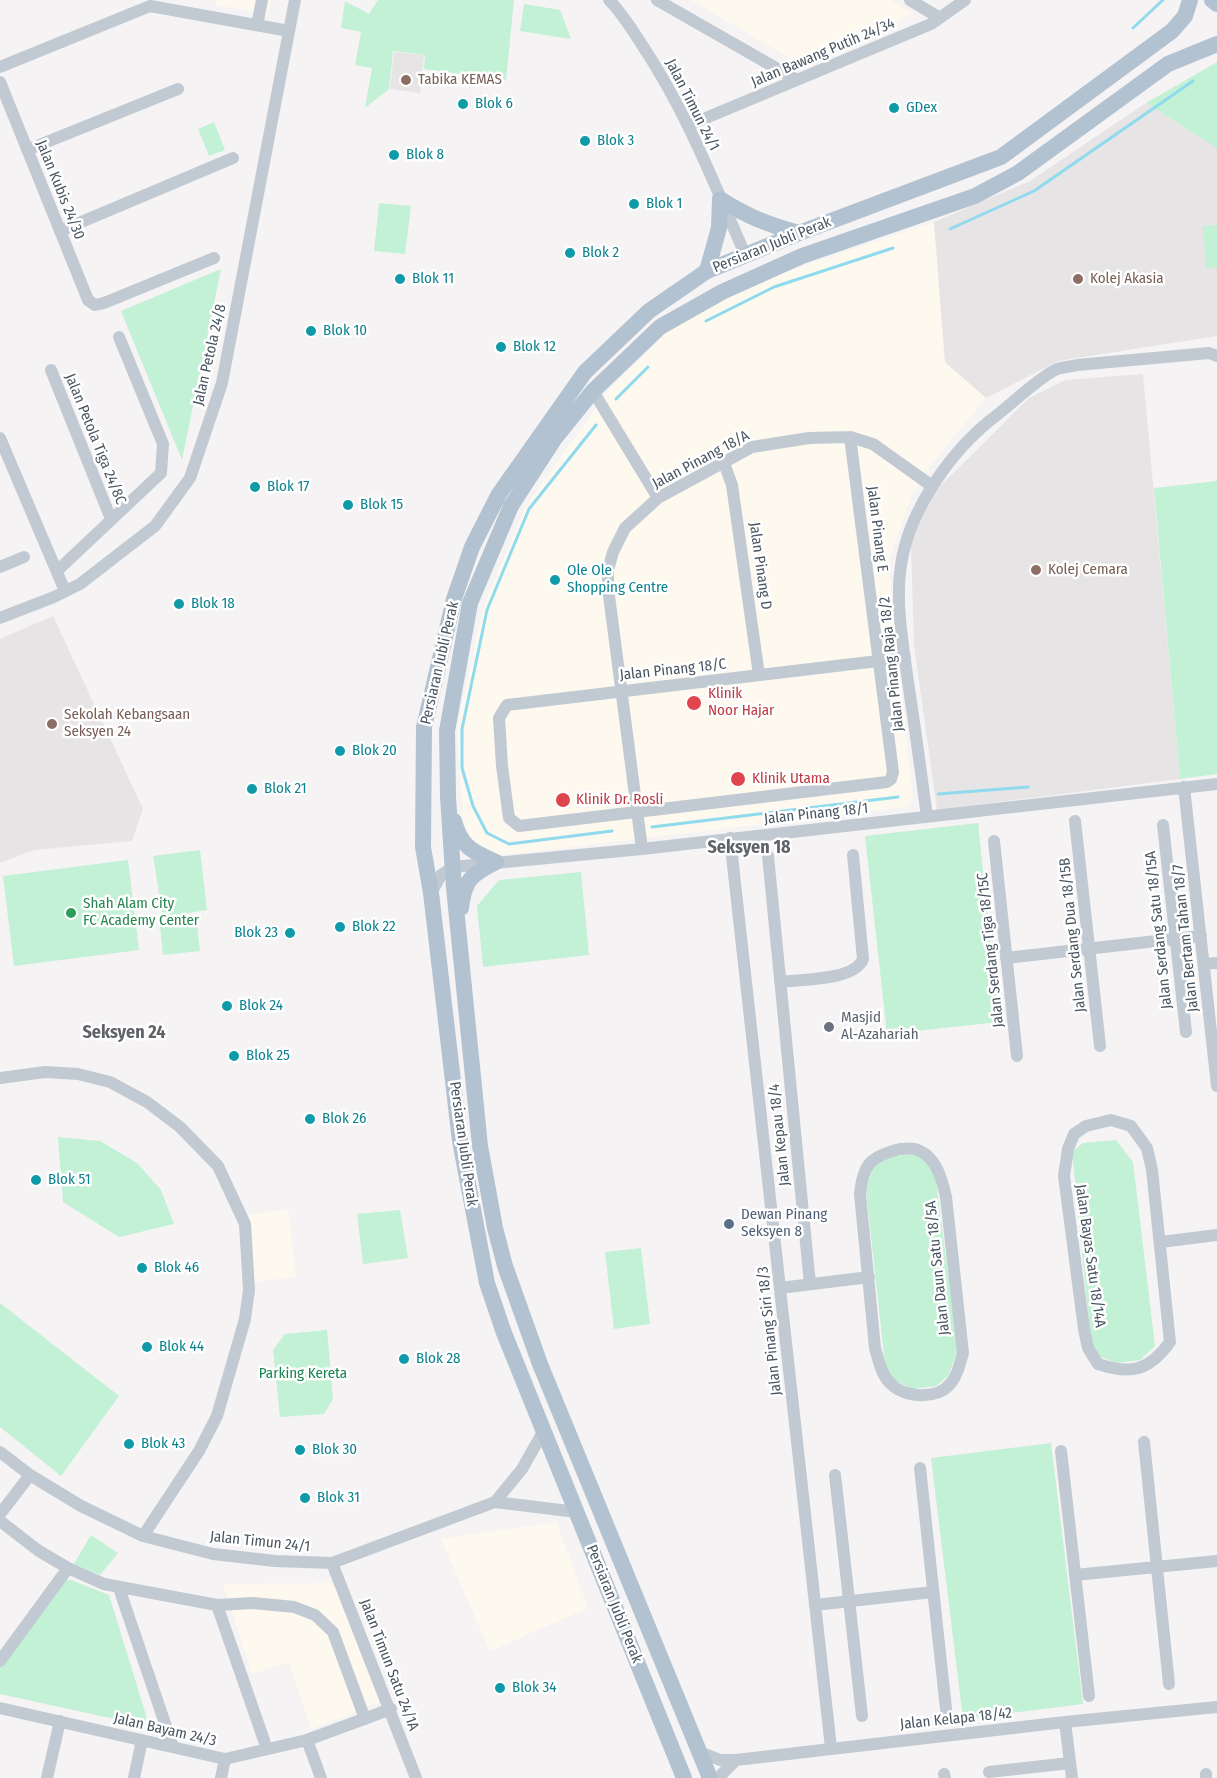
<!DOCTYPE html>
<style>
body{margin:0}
canvas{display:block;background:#f5f3f3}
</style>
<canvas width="1217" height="1778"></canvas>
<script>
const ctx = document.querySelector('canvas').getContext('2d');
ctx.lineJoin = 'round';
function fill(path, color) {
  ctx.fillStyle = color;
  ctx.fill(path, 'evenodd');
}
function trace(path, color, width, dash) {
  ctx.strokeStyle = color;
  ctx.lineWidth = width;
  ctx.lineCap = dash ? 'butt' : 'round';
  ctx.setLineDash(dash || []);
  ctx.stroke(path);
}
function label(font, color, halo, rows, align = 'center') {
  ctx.font = font + ' "Fira Sans Condensed",sans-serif';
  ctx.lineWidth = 5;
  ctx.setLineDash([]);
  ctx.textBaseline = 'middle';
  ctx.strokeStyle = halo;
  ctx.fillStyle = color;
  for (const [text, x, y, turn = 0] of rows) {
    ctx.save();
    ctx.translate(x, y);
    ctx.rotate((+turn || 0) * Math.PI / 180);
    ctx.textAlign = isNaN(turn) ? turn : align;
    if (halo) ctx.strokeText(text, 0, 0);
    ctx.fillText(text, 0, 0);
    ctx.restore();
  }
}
const commercial = new Path2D(`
 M216,0H270L268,14L215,5Z
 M691,0H891L914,14L798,63Z
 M934,222L945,362L986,398L928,468L911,497L888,564L913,798L907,807L503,855L486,852L472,842L463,822L457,728L483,608L525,507L609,390L670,329L726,298L791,270Z
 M288,1209L296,1277L253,1282L246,1215Z
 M556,1522L588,1608L490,1651L441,1539Z
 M335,1583L381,1702L311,1729L289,1662L252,1674L223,1584Z`);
const education = new Path2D(`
 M394,52L424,55L420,93L390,89Z
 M1146,103L1217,148V336L1058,361L986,398L945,362L934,222L1030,181Z
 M1143,374L1180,779L937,810L914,645L911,545L929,497L1029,398L1065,380Z
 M53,616L143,809L132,841L34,850L0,863V639Z`);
const green = new Path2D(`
 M378,0H514L506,80L424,69L425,55L393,51L389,89L365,108L372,68L355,65L361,32L341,28L345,1L369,14Z
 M524,4L560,10L571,39L520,31Z
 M1217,62V148L1146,103Z
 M214,122L225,150L209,156L198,129Z
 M379,203L411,206L405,254L374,251Z
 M1217,225V267L1206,268L1203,226Z
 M221,269L182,460L121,311Z
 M1217,481V774L1180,779L1154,488Z
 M978,823L999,1022L887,1034L865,836Z
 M200,850L207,910L163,917L153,856Z
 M128,860L139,950L14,966L3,876Z
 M581,872L589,955L483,967L477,906L499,880Z
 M197,924L200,951L163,955L160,927Z
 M58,1137L100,1141L137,1163L161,1190L174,1224L119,1237L63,1202Z
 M1116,1140L1133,1162L1155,1346L1140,1360L1116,1363L1099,1356L1091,1343L1072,1152L1083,1143Z
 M914,1154L925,1160L935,1174L958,1350L948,1376L936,1386L912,1389L892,1379L885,1365L866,1190L873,1167L887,1157Z
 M400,1210L408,1258L363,1264L357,1214Z
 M641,1248L650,1324L614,1329L605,1252Z
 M0,1303L119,1396L61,1476L0,1427Z
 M327,1330L333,1399L324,1414L280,1417L273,1350L285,1334Z
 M1051,1443L1083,1704L963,1719L931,1458Z
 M91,1535L118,1553L100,1575L74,1564Z
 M65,1580H71L109,1595L146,1715V1720L142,1725L0,1694V1666Z`);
const stream = new Path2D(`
 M1133,28L1163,0
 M950,229L1034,191L1193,81
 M706,321L774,287L893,248
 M616,399L648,367
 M596,425L529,509L487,610L462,729V768L473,806L487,833L509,844L612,831
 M938,794L1028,787
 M652,827L898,797`);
const minor = new Path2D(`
 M609,0C623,14 633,31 644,48C687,113 714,184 745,254
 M657,0L797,80
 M910,0L940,18
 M257,25L262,0
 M0,67L150,6L289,31
 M0,82L88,300L95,305L104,303L214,258
 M689,125L931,24L965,0
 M27,150L178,89
 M60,231L233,158
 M51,370L111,519
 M593,391L658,498
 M850,437L893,772L891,779L887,782L519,826L509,818L502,766L499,718L507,705L878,661L905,657
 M0,438L65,591
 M724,463L732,485L759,675
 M0,567L24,557
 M57,571L161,473L163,444L119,337
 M0,618L54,597L80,584L155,526L190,478L222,383L295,0
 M1184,787L1217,1086
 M927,817C921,772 915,727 908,682C903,644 895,603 901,565C909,509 953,448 997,415C1014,402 1036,380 1055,370C1061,367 1070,367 1077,365L1209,353L1217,356
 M1075,821L1100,1046
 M1163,825L1186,1032
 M730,838L831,1748
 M994,841L1017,1056
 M642,849L608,588V570L613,552L625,528L658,498L752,447L809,438L850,437L873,444L932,486
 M768,856L810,1284
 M431,893L441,875L453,867L642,849L1217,784
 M1006,958L1201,936
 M1204,964L1217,963
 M780,982C802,979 854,981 863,959L853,855
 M0,1078L45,1072L78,1074L110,1082L147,1102L180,1127L218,1166L245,1224L249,1290L245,1319L217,1416L199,1451L143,1536
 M1111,1120L1131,1126L1147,1148L1152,1170L1170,1342C1149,1371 1131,1375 1098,1364L1088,1348L1084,1329L1064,1176L1068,1149L1074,1134L1086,1126Z
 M900,1149C905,1149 911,1148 915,1149C936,1155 942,1179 946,1197L963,1353C960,1363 958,1375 951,1383C937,1401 903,1398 889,1382C881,1373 878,1359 875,1348L860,1194C863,1164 871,1156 900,1149Z
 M1161,1242L1217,1235
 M780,1288L869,1277
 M1144,1442L1169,1684
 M1061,1451L1089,1696
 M0,1452L30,1475L81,1506L143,1536L213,1554L275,1561L332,1563L495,1502L577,1512
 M920,1468L946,1709
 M835,1475L862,1716
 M495,1502L522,1469L543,1432
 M0,1514L30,1475
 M0,1521L39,1551L68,1568L104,1584L217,1605L253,1603L294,1607L315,1615L333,1632L365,1719
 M332,1563L416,1778
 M1075,1575L1217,1561
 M119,1588L173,1747
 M217,1605L267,1749
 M815,1605L933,1592
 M0,1661L68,1568
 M0,1708L225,1759L307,1740L391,1709
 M1065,1722L1072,1778
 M307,1740L321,1778
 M700,1752L720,1760H736L1065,1722L1217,1707
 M989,1772L1070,1763
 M944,1774L945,1778
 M1206,1774V1778
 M47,1778L60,1721
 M134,1778L142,1740
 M221,1778L225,1759
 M721,1778L722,1774L736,1760`);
const major = new Path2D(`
 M1212,0L1217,4
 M720,199C746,216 769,225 799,233
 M707,271L719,228L720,199
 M454,821C461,847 473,852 496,862
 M461,908C464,881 471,874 496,862
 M684,1778L504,1333L487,1283L460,1141L431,893L423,847L424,727L454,599L472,547L499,494L585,372L649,311L707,271L799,233L1001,157L1172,31L1185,16L1190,0
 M710,1778L540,1364L505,1266L495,1228L480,1146L454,888L448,797L447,731L470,603L511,506L555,438L593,391L660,327L722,292L802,256L975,196L1018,173L1168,64L1217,44`);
const markers = [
 [406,80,6,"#8d6e63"],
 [463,104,6,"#0f9aa8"],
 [894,108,6,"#0f9aa8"],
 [585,141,6,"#0f9aa8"],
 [394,155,6,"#0f9aa8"],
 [634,204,6,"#0f9aa8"],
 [570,253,6,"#0f9aa8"],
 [400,279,6,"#0f9aa8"],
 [1078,279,6,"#8d6e63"],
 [311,331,6,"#0f9aa8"],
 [501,347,6,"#0f9aa8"],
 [255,487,6,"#0f9aa8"],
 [348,505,6,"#0f9aa8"],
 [1036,570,6,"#8d6e63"],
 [555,580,6,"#0f9aa8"],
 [179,604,6,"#0f9aa8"],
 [694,703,8,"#e0444e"],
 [52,724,6,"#8d6e63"],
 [340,751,6,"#0f9aa8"],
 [738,779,8,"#e0444e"],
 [252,789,6,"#0f9aa8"],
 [563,800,8,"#e0444e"],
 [71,913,6,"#2e9e5b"],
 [340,927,6,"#0f9aa8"],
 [290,933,6,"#0f9aa8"],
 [227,1006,6,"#0f9aa8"],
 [829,1027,6,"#6b7280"],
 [234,1056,6,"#0f9aa8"],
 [310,1119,6,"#0f9aa8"],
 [36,1180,6,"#0f9aa8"],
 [729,1224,6,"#5c6f8a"],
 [142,1268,6,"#0f9aa8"],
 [147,1347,6,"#0f9aa8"],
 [404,1359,6,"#0f9aa8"],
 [129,1444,6,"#0f9aa8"],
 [300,1450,6,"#0f9aa8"],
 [305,1498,6,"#0f9aa8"],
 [500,1688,6,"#0f9aa8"]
];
const streetNames = [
 ["Jalan Bawang Putih 24/34",823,53,-23],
 ["Jalan Timun 24/1",692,105,63],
 ["Jalan Kubis 24/30",60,190,68],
 ["Persiaran Jubli Perak",772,245,-22],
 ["Jalan Petola 24/8",210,355,-77],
 ["Jalan Petola Tiga 24/8C",95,439,68],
 ["Jalan Pinang 18/A",701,460,-28],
 ["Jalan Pinang E",877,529,83],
 ["Jalan Pinang D",760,566,82],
 ["Persiaran Jubli Perak",440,663,-77],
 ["Jalan Pinang Raja 18/2",892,664,-96],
 ["Jalan Pinang 18/C",673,670,-6],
 ["Jalan Pinang 18/1",816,814,-6],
 ["Jalan Serdang Satu 18/15A",1159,930,-96],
 ["Jalan Serdang Dua 18/15B",1073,935,-96],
 ["Jalan Bertam Tahan 18/7",1186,938,-96],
 ["Jalan Serdang Tiga 18/15C",991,950,-96],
 ["Jalan Kepau 18/4",780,1135,-96],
 ["Persiaran Jubli Perak",463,1144,82],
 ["Jalan Bayas Satu 18/14A",1090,1256,82],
 ["Jalan Daun Satu 18/5A",938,1268,-96],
 ["Jalan Pinang Siri 18/3",770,1331,-96],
 ["Jalan Timun 24/1",260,1542,6],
 ["Persiaran Jubli Perak",614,1604,68],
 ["Jalan Timun Satu 24/1A",389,1665,69],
 ["Jalan Kelapa 18/42",956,1719,-6],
 ["Jalan Bayam 24/3",165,1730,13]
];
const educationNames = [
 ["Tabika KEMAS",418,80],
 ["Kolej Akasia",1090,279],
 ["Kolej Cemara",1048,570],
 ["Sekolah Kebangsaan",64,715],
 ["Seksyen 24",64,732]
];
const cultureNames = [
 ["Blok 6",475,104],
 ["GDex",906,108],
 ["Blok 3",597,141],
 ["Blok 8",406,155],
 ["Blok 1",646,204],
 ["Blok 2",582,253],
 ["Blok 11",412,279],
 ["Blok 10",323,331],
 ["Blok 12",513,347],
 ["Blok 17",267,487],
 ["Blok 15",360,505],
 ["Ole Ole",567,571],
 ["Shopping Centre",567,588],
 ["Blok 18",191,604],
 ["Blok 20",352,751],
 ["Blok 21",264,789],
 ["Blok 22",352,927],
 ["Blok 23",278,933,"right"],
 ["Blok 24",239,1006],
 ["Blok 25",246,1056],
 ["Blok 26",322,1119],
 ["Blok 51",48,1180],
 ["Blok 46",154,1268],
 ["Blok 44",159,1347],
 ["Blok 28",416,1359],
 ["Blok 43",141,1444],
 ["Blok 30",312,1450],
 ["Blok 31",317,1498],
 ["Blok 34",512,1688]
];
const healthNames = [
 ["Klinik",708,694],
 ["Noor Hajar",708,711],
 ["Klinik Utama",752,779],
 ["Klinik Dr. Rosli",576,800]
];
const leisureNames = [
 ["Shah Alam City",83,904],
 ["FC Academy Center",83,921]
];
const worshipNames = [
 ["Masjid",841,1018],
 ["Al-Azahariah",841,1035]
];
const serviceNames = [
 ["Dewan Pinang",741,1215],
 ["Seksyen 8",741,1232]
];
const parkNames = [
 ["Parking Kereta",303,1374]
];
const quarterNames = [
 ["Seksyen 18",749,848],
 ["Seksyen 24",124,1033]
];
fill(commercial, '#fdf9ef');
fill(education, '#e6e4e5');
fill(green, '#c3f1d5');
trace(stream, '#90daee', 3);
trace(minor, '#c1cad2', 12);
trace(major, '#b3c2d1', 16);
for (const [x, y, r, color] of markers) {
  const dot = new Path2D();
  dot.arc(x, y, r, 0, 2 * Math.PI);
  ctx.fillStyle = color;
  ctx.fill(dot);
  trace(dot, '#fff', 2);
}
label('15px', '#4a5661', '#fff', streetNames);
label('15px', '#785e54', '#fff', educationNames, 'left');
label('15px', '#0d838f', '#fff', cultureNames, 'left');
label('15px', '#be3a42', '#fff', healthNames, 'left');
label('15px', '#27864d', '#fff', leisureNames, 'left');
label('15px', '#5b616d', '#fff', worshipNames, 'left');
label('15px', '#4e5e75', '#fff', serviceNames, 'left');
label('15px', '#17864f', '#fff', parkNames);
label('bold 18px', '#5f6368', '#fff', quarterNames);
</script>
